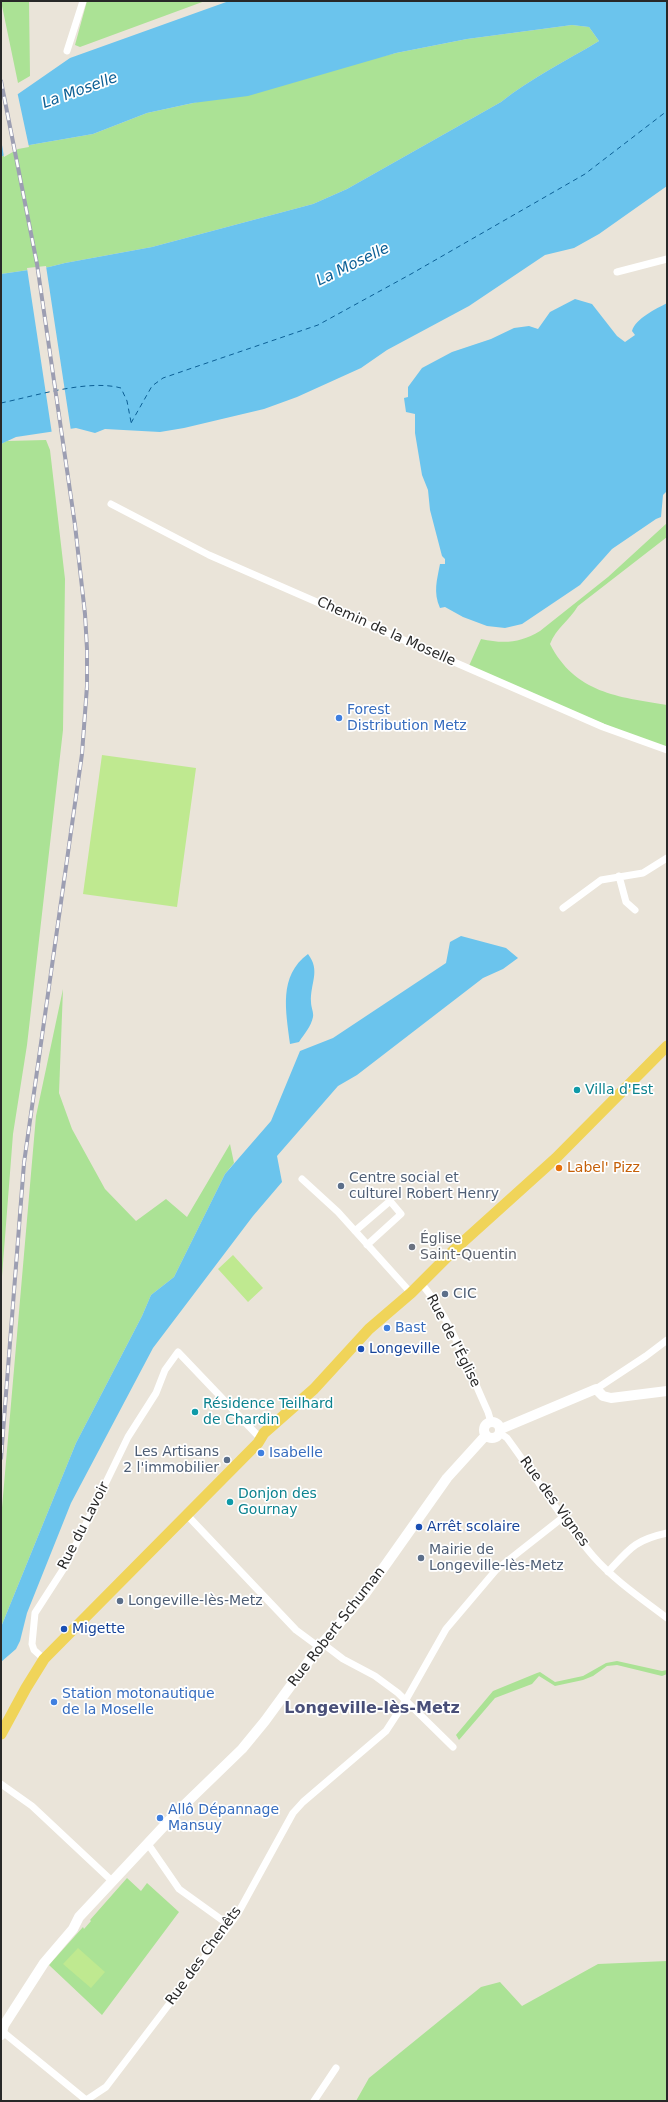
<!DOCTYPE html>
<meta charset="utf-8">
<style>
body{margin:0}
#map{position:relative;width:668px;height:2102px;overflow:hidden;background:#eae4d9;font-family:"DejaVu Sans",sans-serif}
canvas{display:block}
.frame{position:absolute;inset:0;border:2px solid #282828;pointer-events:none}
</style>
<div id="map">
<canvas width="668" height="2102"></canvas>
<div class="frame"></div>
</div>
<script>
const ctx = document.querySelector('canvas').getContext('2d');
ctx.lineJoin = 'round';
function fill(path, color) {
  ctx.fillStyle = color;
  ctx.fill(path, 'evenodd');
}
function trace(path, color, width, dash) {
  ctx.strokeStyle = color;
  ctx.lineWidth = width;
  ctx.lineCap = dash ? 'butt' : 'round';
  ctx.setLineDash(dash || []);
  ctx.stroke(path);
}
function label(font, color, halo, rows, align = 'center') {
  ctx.font = font + ' "DejaVu Sans",sans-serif';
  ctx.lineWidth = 3.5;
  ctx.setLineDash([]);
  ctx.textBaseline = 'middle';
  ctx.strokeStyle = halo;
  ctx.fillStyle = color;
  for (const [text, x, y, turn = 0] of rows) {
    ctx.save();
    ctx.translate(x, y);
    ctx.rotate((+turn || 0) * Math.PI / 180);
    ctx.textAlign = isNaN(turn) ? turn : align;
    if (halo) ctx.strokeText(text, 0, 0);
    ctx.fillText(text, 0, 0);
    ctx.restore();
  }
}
const green = new Path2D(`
 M1,1H29L30,76L18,83Z
 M87,1H205L80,47L75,45Z
 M572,25L589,27L599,41C566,61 531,78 501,102L347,189L313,204L152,247L65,263L49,267L1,274V157L18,147L93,134L147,113L193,103L396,53L467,39Z
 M46,440L50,450L65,579L63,730L27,1045L13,1134L1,1289V444L7,441Z
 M667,523V537L578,606C569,621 556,628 550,644C575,693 618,697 667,705V750L468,668L481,639C504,644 520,643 540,631L608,577Z
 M63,989L59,1093L72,1129L105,1189L136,1221L166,1199L187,1217L230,1144L234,1163L225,1174L174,1277L151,1295L142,1316L76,1443L1,1627V1519L36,1116Z
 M617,1661L662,1671L667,1670V1674L662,1676L617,1665L607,1666L593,1676L583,1680L555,1686L539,1676L532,1684L495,1698L459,1740L456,1735L493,1691L537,1673L540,1672L555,1682L583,1676L606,1663Z
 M127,1878L141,1891L147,1883L179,1912L102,2015L49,1965L83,1927L84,1929L91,1921L90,1920Z
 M667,1961V2101H356L369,2078L481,1987L500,1982L522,2006L598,1964Z`);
const pitch = new Path2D(`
 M102,755L196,768L177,907L83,894Z
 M233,1255L263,1288L248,1302L218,1269Z
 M78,1948L105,1972L91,1988L63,1964Z`);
const water = new Path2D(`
 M229,1H667V186L599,234L574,248L545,255L469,306L387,350L361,368L297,397L264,409L184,428L160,432L105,429L95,433L76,428L16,437L1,444V274L49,267L65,263L152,247L313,204L347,189L501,102C531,78 566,61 599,41L589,27L572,25L467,39L396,53L248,96L193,103L147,113L93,134L18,147L1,157V100L18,94L70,58Z
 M575,299L592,304L617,336L625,342L635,335L632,331C636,318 656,309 667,303V491L663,495L661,517L656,519L612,549L580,585L522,624L505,628L487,626L463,617L445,607L440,608C433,592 437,580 440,564H445V559L442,556L430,510L428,490L422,475L415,433V414L406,412L404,398L408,397V387L422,368L452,352L491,339L514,328L529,326L538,329L550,312Z
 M461,936L506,948L518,958L503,969L483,978L357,1075L338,1086L277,1156L282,1182L253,1216L153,1348L71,1503L27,1613L20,1641L16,1649L1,1662V1627L76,1443L142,1316L151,1295L174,1277L225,1174L271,1121L300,1051L333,1038L446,963L450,942Z
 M308,954C321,971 310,983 311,1002C311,1007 314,1013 313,1017C311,1027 304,1034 299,1042L290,1044C286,1011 278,976 308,954Z`);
const pier = new Path2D(`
 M17,91L29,147L18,149L4,157L1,139V98Z
 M46,266L71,431L52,434L27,268Z`);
const ferry = new Path2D(`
 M1,403C35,396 88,379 121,388L127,401L131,422
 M131,423L152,386L163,378L318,325L411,274L585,174L667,111`);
const street = new Path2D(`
 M67,51L83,1
 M617,272L667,259
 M111,504L209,555L603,727L667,750
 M619,876L626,902L635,910
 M563,908L601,880L643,873L667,858
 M302,1179L338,1212L411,1293
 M355,1231L390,1201L401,1214L367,1245
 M421,1283C452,1320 468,1369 488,1412L491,1422
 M596,1389L646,1356L667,1340
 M500,1433L507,1438C536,1477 561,1519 593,1556C614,1580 642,1599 667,1618
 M186,1514L296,1630L319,1647
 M608,1572C630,1548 635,1540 667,1533
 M322,1643L343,1659L375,1676L398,1693L453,1747
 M44,1659L34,1650L32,1644L35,1613L66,1565L128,1437L156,1393L165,1370L178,1352L261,1439
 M1,1784L32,1806L112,1881
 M148,1844L179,1889L229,1925
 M3,2032L86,2100
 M85,2101L106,2087L237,1915L293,1813L303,1802L386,1731L403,1705L446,1629L496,1570L562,1518
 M314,2101L336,2068`);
const secondary = new Path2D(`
 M484 1430a8 8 0 1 1 16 0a8 8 0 1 1-16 0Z
 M501,1429L596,1389L603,1396L611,1398L667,1391
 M1,2035L4,2025L44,1963L73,1929L79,1917L179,1810L242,1749L265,1721L319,1647L365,1594L447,1478L486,1435`);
const primary = new Path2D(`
 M1,1734L26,1688L44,1659L258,1443L264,1433L314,1389L369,1329L411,1293L454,1250L556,1158L667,1046`);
const rail = new Path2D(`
 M1,81L37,264L75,525L85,614L87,649V686L82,754L24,1163L1,1458`);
const markers = [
 [339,718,4,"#3f7fe0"],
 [577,1090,4,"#0f9aa8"],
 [559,1168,4,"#e8710a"],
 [341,1186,4,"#5c6f8a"],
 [412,1247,4,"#6b7280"],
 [445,1294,4,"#5c6f8a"],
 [387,1328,4,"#3f7fe0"],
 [361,1349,4,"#1a4fb4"],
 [195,1412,4,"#0f9aa8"],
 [261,1453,4,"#3f7fe0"],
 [227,1460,4,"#5c6f8a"],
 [230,1502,4,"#0f9aa8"],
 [419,1527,4,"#1a4fb4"],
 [421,1558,4,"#5c6f8a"],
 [120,1601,4,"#5c6f8a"],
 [64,1629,4,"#1a4fb4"],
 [54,1702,4,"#3f7fe0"],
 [160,1818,4,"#3f7fe0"]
];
const streetNames = [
 ["Chemin de la Moselle",386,632,24],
 ["Rue de l'Église",453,1341,63],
 ["Rue des Vignes",554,1502,54],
 ["Rue du Lavoir",84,1526,-63],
 ["Rue Robert Schuman",337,1627,-52],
 ["Rue des Chenêts",204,1956,-54]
];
const shopNames = [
 ["Forest",347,710],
 ["Distribution Metz",347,726],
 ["Bast",395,1328],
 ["Isabelle",269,1453],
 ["Station motonautique",62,1694],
 ["de la Moselle",62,1710],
 ["Allô Dépannage",168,1810],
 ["Mansuy",168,1826]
];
const cultureNames = [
 ["Villa d'Est",585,1090],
 ["Résidence Teilhard",203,1404],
 ["de Chardin",203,1420],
 ["Donjon des",238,1494],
 ["Gournay",238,1510]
];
const foodNames = [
 ["Label' Pizz",567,1168]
];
const serviceNames = [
 ["Centre social et",349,1178],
 ["culturel Robert Henry",349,1194],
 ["CIC",453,1294],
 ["Les Artisans",219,1452,"right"],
 ["2 l'immobilier",219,1468,"right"],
 ["Mairie de",429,1550],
 ["Longeville-lès-Metz",429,1566],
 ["Longeville-lès-Metz",128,1601]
];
const worshipNames = [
 ["Église",420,1239],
 ["Saint-Quentin",420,1255]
];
const transitNames = [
 ["Longeville",369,1349],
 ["Arrêt scolaire",427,1527],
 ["Migette",72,1629]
];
const waterNames = [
 ["La Moselle",80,91,-20],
 ["La Moselle",353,265,-26]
];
const quarterNames = [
 ["Longeville-lès-Metz",372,1709]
];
fill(green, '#abe295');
fill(pitch, '#bfe990');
fill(water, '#6bc4ed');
fill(pier, '#eae4d9');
trace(ferry, '#0d6096', 1, [5, 4]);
trace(street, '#fff', 7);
trace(secondary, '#fff', 10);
trace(primary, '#f0d459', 11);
trace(rail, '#9c9eb2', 4);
trace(rail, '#fff', 2.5, [8]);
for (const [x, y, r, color] of markers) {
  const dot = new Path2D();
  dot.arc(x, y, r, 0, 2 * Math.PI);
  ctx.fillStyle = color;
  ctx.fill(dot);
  trace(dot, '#fff', 1.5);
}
label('14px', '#282828', '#fff', streetNames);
label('14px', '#366cbe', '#fff', shopNames, 'left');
label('14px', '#0d838f', '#fff', cultureNames, 'left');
label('14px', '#c56008', '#fff', foodNames, 'left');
label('14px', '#4e5e75', '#fff', serviceNames, 'left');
label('14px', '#5b616d', '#fff', worshipNames, 'left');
label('14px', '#164399', '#fff', transitNames, 'left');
label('italic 15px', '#0d6096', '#fff', waterNames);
label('bold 16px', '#494f78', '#fff', quarterNames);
</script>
